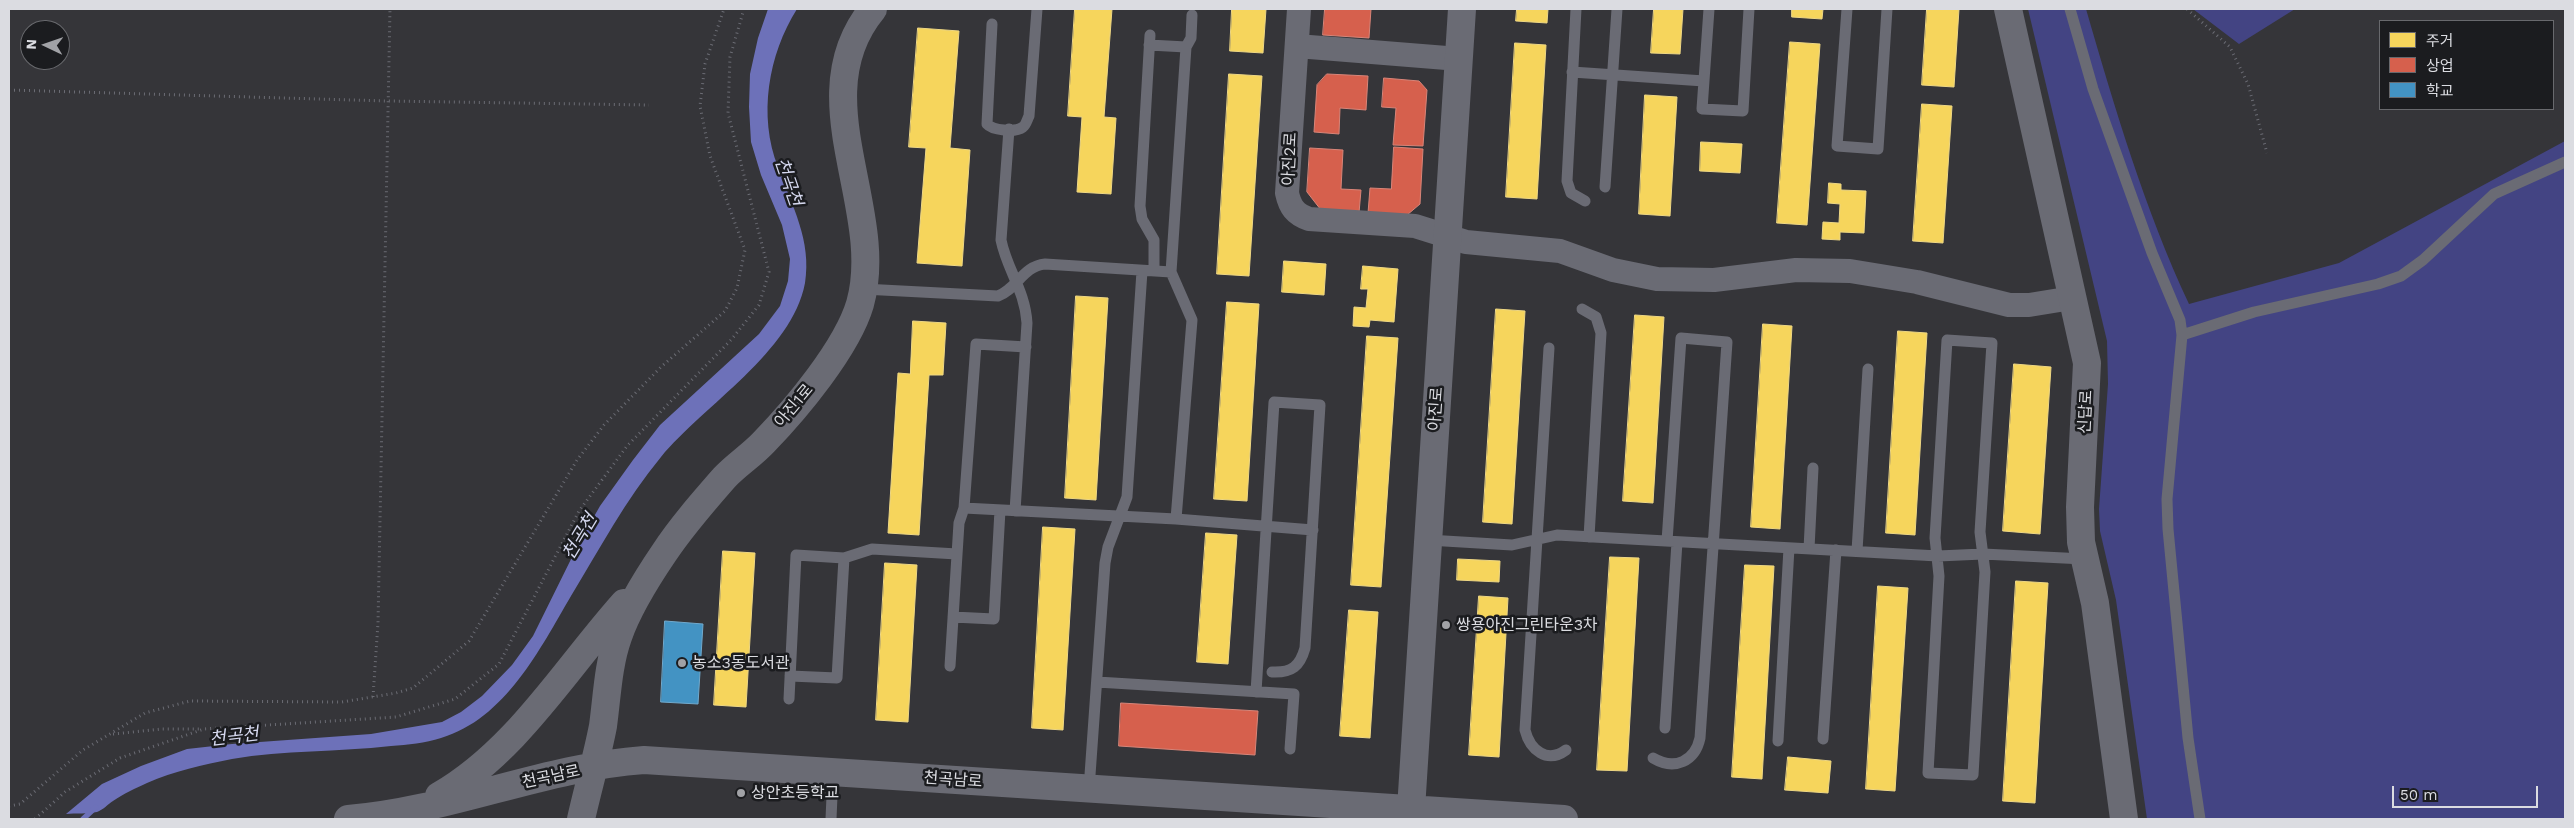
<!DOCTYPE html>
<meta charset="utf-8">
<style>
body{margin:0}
#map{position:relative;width:2574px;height:828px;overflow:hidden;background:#353539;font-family:"Work Sans","Noto Sans KR",sans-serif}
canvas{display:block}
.frame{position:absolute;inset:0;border:10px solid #dbdce1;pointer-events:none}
.legend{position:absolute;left:2379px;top:20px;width:175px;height:90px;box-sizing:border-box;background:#1b1c1f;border:1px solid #68696d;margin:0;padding:6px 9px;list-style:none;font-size:15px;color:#dbdce1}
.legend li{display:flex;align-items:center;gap:10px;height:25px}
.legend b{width:25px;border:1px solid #68696d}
.north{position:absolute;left:20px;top:20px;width:50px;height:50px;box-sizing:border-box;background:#1b1c1f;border:1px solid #68696d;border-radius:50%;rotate:273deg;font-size:14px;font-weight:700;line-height:20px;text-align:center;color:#dbdce1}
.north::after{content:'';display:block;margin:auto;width:18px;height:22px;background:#a1a2a6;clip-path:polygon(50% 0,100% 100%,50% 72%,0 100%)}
.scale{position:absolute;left:2392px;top:786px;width:146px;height:22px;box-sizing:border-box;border:2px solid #dbdce1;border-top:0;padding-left:6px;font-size:15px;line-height:18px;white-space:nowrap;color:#dbdce1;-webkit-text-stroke:4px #1b1c1f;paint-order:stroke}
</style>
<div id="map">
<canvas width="2574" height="828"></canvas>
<div class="frame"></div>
<ul class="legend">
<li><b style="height:14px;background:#f6d55c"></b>주거</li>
<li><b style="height:14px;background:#d6604d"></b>상업</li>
<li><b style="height:14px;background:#4393c3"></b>학교</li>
</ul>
<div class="north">N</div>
<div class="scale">50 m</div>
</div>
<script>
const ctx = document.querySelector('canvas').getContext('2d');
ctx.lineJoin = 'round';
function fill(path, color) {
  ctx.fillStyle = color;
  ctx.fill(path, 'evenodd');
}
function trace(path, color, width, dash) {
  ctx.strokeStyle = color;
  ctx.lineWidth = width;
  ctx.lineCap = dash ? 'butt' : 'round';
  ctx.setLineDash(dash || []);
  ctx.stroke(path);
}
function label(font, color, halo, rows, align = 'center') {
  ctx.font = font + ' "Work Sans","Noto Sans KR",sans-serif';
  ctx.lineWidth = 5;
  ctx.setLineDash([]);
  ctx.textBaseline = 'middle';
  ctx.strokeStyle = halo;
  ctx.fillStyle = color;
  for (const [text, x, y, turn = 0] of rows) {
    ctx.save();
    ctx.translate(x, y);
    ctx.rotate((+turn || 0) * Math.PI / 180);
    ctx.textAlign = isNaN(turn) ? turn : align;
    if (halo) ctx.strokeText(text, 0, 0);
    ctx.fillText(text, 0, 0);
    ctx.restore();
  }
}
const green = new Path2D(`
 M2028,9H2086C2115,109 2145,210 2189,304L2339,263L2565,141V819H2147L2116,600L2100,531L2099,509L2108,384L2107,341Z
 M2193,9H2295L2239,44Z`);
const water = new Path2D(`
 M768,9H797C768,55 758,116 778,167C792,206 812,241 805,283C792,352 704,405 661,457C626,499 599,550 571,596C540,649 505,719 441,738C425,743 408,745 391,746C338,752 284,750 232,759C203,765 174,771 147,783C136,788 123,794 113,801C108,804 103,810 97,812C88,814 75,813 66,814L102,784L141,766L187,749L232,744L371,734L442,722L461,712L482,696L512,665L533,636L580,541L600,506L633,460L660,425L759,334L780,306L788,281L790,259L782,225L761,175L751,142L749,107L750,74L758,38Z`);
const homes = new Path2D(`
 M1075,9H1112L1104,117L1116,118L1111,194L1077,192L1082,117L1068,116Z
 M1232,9H1266L1263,53L1230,51Z
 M1517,9H1548L1547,23L1516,21Z
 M1654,9H1683L1680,54L1651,53Z
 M1792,9H1823L1822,19L1792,17Z
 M1927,9H1959L1954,87L1922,85Z
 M918,28L959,31L950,148L970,150L962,266L917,263L926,148L909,147Z
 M1790,42L1820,44L1807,225L1777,223Z
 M1515,43L1546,45L1537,199L1506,197Z
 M1229,74L1262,76L1249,276L1217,274Z
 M1645,95L1677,97L1670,216L1639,214Z
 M1922,104L1952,106L1943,243L1913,241Z
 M1701,142L1742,144L1740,173L1700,171Z
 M1829,183L1841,184V190L1866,191L1864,233L1840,232V240L1822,239L1823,222L1839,223L1840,204L1828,203Z
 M1284,261L1326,264L1324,295L1282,292Z
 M1363,266L1398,269L1394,322L1370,320L1369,327L1353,326L1354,307L1366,308L1368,289H1361Z
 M1076,296L1108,298L1096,500L1065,498Z
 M1227,302L1259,304L1247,501L1214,499Z
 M1496,309L1525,311L1512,524L1483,522Z
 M1635,315L1664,317L1653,503L1623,501Z
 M913,321L946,323L943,375H929L919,535L888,533L898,373L910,374Z
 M1763,324L1792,326L1780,529L1751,527Z
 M1898,331L1927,333L1915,535L1886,533Z
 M1367,336L1398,338L1381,587L1351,585Z
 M2014,364L2051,367L2040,534L2003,531Z
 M1043,527L1075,529L1063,730L1032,728Z
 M1206,533L1237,535L1228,664L1197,662Z
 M723,551L755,553L746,707L714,705Z
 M1610,557L1639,558L1627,771L1597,770Z
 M1458,559L1500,561L1499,582L1457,580Z
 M885,563L917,565L908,722L876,720Z
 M1745,565L1774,566L1762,779L1732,777Z
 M2016,581L2048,583L2035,803L2003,801Z
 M1878,586L1908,588L1895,791L1866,789Z
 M1479,596L1508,598L1499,757L1469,755Z
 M1349,610L1378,612L1370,738L1340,736Z
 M1788,757L1831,761L1828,793L1785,790Z`);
const shops = new Path2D(`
 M1325,9H1371L1369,38L1323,35Z
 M1327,74L1368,76L1366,110L1340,108L1339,134L1314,132L1317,85Z
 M1384,78L1419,81L1427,90L1423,146L1393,145L1396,108L1382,107Z
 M1394,147L1423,149L1420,204L1407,215L1368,213L1370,188L1391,189Z
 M1310,148L1343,150L1341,189L1361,190L1359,213L1321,210L1307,192Z
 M1121,703L1258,711L1255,755L1119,746Z`);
const schools = new Path2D(`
 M665,621L703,624L698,704L661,702Z`);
const stream = new Path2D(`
 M83,819L96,807`);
const path = new Path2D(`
 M2187,9L2230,47L2248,84L2267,153
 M9,90L387,101L649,105
 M373,697L378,623L390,9
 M113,734L162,729H201
 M9,806L20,804L83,750L145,713L190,701L342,702L396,693L413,688L469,641L577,460L604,425L661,367L725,311L737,288L745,250L710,156L700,106L705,64L724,9
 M35,819L65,792L120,758L204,729L396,717L455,699L499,664L579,511L627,446L731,340L759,305L769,272L728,113L730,57L744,9`);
const service = new Path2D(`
 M1576,9L1567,181L1571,193L1585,201
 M1709,9L1702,109L1743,111L1749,9
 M1847,9L1837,146L1878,149L1887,9
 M2070,9L2093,89L2152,253L2180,320L2182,335L2167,499L2168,529L2188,738L2200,819
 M992,24L987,124C992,130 1015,133 1023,127C1026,125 1027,120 1029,116L1037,9
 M1150,35L1140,206L1142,219L1154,240V271
 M1149,45L1186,47
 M1572,72L1704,81
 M1009,129L1001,240C1007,270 1025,290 1027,323L1015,511
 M1605,187L1617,9
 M863,289L998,296C1017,289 1023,266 1045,264L1171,272
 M1582,309L1596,317L1601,333L1589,537
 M2182,335L2254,312L2378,284L2401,276L2423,260L2494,194L2565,162
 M1947,340L1992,343L1980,532L1985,572L1973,775L1928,773L1939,576L1935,538Z
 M1549,348L1525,730C1530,750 1547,764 1566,750
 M964,508L1176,519L1313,530
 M1176,519L1192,320L1171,272L1186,47L1191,38L1192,15
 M1428,540L1512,545L1557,535L1938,556L1983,554L2084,559
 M1809,549L1813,468
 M1857,551L1868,369
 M953,617L994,619L1000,510
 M950,666L959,523L964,508L976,344L1026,347
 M790,676L837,678L844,558
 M1097,682L1294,694L1290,749
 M1256,692L1274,402L1320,405L1305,648C1300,666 1292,673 1272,672
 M789,699L796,555L844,558L872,549L957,554
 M1665,728L1677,542
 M1823,739L1836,550
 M1778,741L1789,548
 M1653,758C1675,771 1695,761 1700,738L1727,342L1681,338L1667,541
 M1089,789L1105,563L1108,547L1127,497L1142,271
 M831,819L833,773`);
const minor = new Path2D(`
 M1299,9L1287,193C1290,207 1295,214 1309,219L1415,226L1466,242L1560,251L1613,270L1657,279L1714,280L1796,270L1850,271L1917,282L2009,305H2029L2072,298
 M1297,46L1459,59`);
const tertiary = new Path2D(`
 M2008,9L2087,363L2080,507L2081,542L2095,603L2124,819
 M439,796C517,751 565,669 624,603
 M1411,809L1462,9
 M348,819C449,811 544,767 644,760L1564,819
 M581,819C588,788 597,757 603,726C607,697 608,665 618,637C628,608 647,578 664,553C681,527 703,502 724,478C736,465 752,455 764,442C796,409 847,348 860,304C887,208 800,97 873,9`);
const markers = [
 [1446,625,5,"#a1a2a6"],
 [682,663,5,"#a1a2a6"],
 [741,793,5,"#a1a2a6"]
];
const streetNames = [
 ["아진2로",1290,159,-87],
 ["아진1로",794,406,-50],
 ["아진로",1436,409,-86],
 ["신답로",2086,412,-87],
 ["천곡남로",551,777,-12],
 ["천곡남로",953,780,4]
];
const poiNames = [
 ["쌍용아진그린타운3차",1456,625],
 ["농소3동도서관",692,663],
 ["상안초등학교",751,793]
];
const waterNames = [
 ["천곡천",788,182,71],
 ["천곡천",580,537,-59],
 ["천곡천",234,737,-7]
];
fill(green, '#434483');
fill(water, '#6d71b9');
fill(homes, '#f6d55c');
trace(homes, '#eed784', 1);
fill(shops, '#d6604d');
trace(shops, '#d88579', 1);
fill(schools, '#4393c3');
trace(schools, '#71a9cc', 1);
trace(stream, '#6d71b9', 5.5);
trace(path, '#6b6c74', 3, [1, 4]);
trace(service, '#6a6b74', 11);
trace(minor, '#6a6b74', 24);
trace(tertiary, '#6a6b74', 28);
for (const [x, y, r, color] of markers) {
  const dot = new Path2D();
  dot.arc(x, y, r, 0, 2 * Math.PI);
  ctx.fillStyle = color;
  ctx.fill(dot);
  trace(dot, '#1b1c1f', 2);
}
label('16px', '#dbdce1', '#1b1c1f', streetNames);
label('16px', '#dbdce1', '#1b1c1f', poiNames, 'left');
label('italic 18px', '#d5d8ee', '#1b1c1f', waterNames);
</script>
